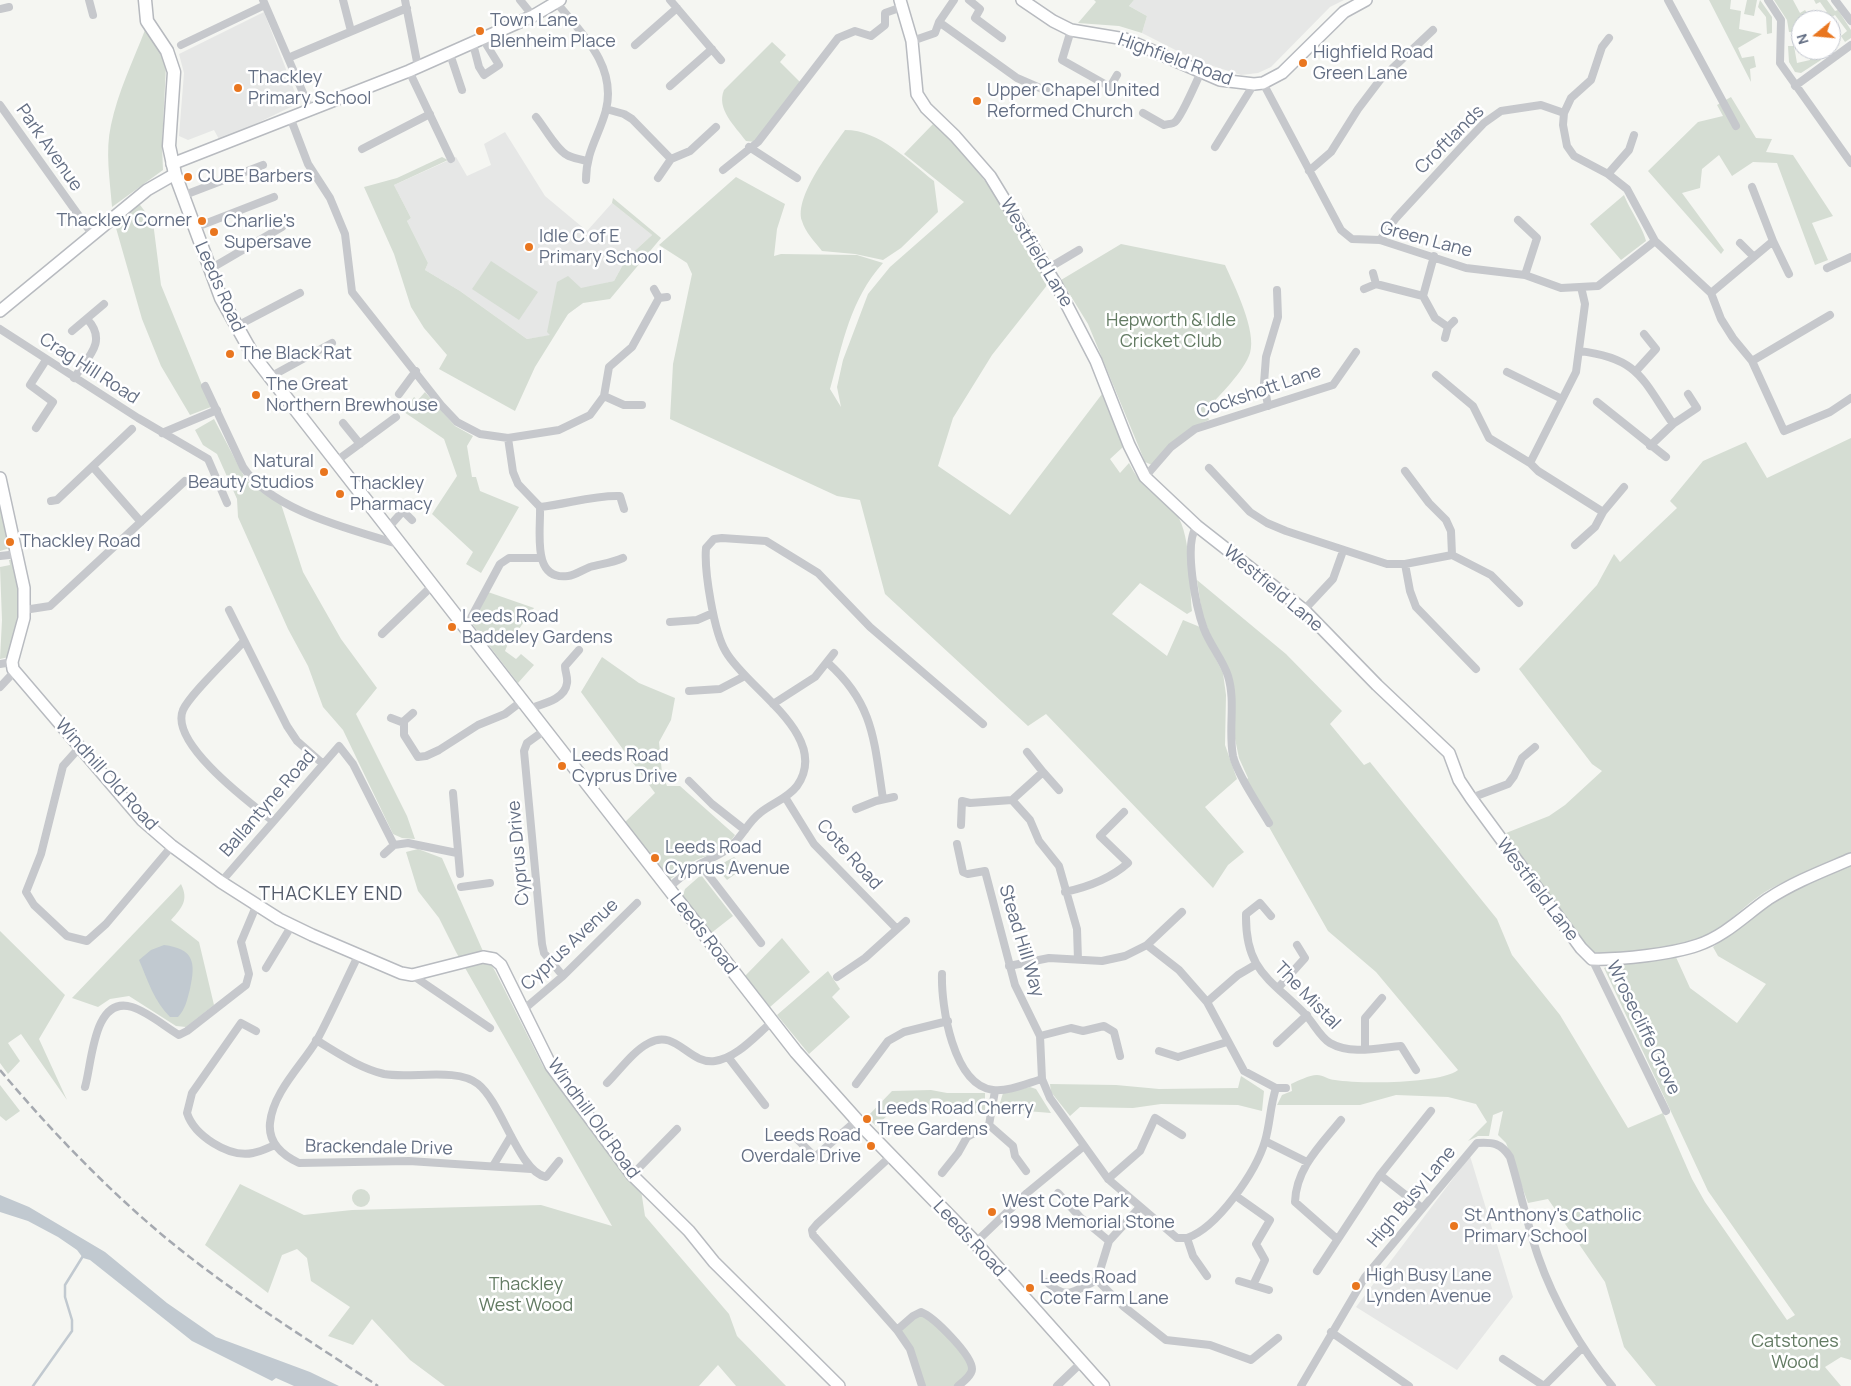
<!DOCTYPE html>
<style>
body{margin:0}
#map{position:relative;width:1851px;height:1386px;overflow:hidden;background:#f5f6f2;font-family:Manrope,sans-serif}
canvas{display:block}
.north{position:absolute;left:1791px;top:10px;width:50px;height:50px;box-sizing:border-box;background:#fff;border:1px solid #c1c5ce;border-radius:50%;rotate:253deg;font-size:14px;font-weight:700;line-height:20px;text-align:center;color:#646f84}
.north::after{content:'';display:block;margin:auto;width:18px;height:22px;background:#e9761f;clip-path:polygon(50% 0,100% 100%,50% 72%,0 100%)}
</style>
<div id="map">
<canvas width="1851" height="1386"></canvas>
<div class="north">N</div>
</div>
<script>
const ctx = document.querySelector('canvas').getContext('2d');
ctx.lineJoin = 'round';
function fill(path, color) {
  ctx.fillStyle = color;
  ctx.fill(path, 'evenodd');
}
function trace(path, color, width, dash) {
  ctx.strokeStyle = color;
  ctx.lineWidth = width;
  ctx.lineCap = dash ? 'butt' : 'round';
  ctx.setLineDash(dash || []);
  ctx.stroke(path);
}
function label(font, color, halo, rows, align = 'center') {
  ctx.font = font + ' Manrope,sans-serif';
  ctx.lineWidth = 5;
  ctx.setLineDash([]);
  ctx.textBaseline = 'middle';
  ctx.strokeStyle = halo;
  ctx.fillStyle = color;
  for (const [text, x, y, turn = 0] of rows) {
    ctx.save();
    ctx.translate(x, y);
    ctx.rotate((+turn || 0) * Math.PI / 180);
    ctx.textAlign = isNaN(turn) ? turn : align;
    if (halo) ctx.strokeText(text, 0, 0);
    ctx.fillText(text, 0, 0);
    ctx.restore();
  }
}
const built = new Path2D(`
 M1134,0H1344L1330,7L1271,67L1258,73L1241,75L1197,61L1142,33L1147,16L1129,6Z
 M264,12L299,103L220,141L214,130L188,140L179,136L184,73L179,54Z
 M505,132L545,196L587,231L612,203L652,235L626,259L614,281L581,289L583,303L568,314L554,335L527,339L460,291L425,270L428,263L407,221L411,218L394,185L456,157L467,176L491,165L484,144Z
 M1470,1156L1513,1297L1457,1370L1356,1307Z`);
const green = new Path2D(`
 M1094,0H1134L1129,6L1147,16L1142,33L1119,26L1078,23L1096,2Z
 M1709,0H1731L1730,9L1741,11L1739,29L1762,34L1738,48L1742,58L1754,56L1756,67L1750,69L1751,82Z
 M1747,0H1757L1754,16L1744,14Z
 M1760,0L1772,17V33L1767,34L1766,17L1758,7Z
 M1774,0H1793L1800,13L1805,10L1812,20H1801V33L1789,32L1787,20Z
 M1814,0H1827L1835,11L1838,10L1851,30V38L1845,42L1841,36L1847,31L1835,15L1827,20H1816L1827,12L1820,2L1816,4Z
 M145,30L158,49L166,66L162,145L163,170L112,207C110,180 105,151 111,125C118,92 133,61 145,30Z
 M772,42L786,55L780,62L801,83L755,142L746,141C735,126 716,109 724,90Z
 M1788,46H1794L1797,63L1810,60L1809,50H1814L1821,60L1801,73L1795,72L1789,62Z
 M1731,97L1756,138L1772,139L1766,152L1793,155L1833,216L1812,223L1828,260L1815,265L1777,163L1753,162L1732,176L1719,155L1702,169L1700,188L1682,193L1724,250L1721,254L1648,171L1698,122L1723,116L1717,105Z
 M933,124C984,167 1015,227 1048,284L992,355L953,418L938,466L1010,515L1102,394L1123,447L1110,459L1120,473L1129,463C1142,489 1153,491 1173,510C1192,529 1189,584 1192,611L1187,614L1140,583L1112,614L1167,656L1183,620L1200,627L1223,673L1226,695L1225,745L1237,779L1205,807L1244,852L1228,865L1213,888L1046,714L1028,726L885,594L860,500L837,496L670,419L673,364L692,274L687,263L659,245L736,177L785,204L777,229L774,256L781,254L857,255L883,263C850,300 843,342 830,389L841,407L837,387L843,360L868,294L890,267L964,202L904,154Z
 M845,130C880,130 908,161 934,181L938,212L901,248L883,260L855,254L822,251C815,242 805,232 802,221C794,197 831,150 845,130Z
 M442,157L448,160L394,185L411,218L407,221L428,263L425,270L460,291L527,339L550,335L547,332L557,282L568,276L581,288L614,281L626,259L652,235L612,203L613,198L661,238L610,299L583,303L568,314L535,367L515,411L439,369L447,355L424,328L411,307L394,254L364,187L397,178Z
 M1624,195C1629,208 1644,230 1646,241L1621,260L1590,224Z
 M137,201L153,222L161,285L211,407L190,415L161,366L142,319L114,221Z
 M1121,244L1225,265C1234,285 1257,331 1250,353C1244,372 1219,395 1206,411L1209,420L1195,426L1152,465L1145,462L1088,324L1061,280Z
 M491,261L538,292L519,320L472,289Z
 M425,392L455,426L473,436L467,446L472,477H476L480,491L519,507L481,573L466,564L473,552L432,514L457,476L444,439L404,412L414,397L418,400Z
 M214,419L246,480L281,504L303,572L341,639L377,688L356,714L407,816L415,839L402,838L393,834L343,730L323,707L308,666L288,629L238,517L237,499L217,454L203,445L195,430Z
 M1851,438V854C1825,866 1796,875 1770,889C1752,899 1736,916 1719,928C1691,947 1622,961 1590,951L1501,835L1549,816L1565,805L1602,771L1592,764L1519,669L1597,585L1614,554L1620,562L1677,508L1670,501L1703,461L1746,442L1767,478Z
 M0,500L10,548L0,551Z
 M9,560H14C22,598 18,620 9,657L0,659L2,620L0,567L10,565Z
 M1197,580L1286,654L1342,711L1330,724L1364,765L1370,762L1497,919L1512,955L1560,1015L1628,1128L1663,1113L1692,1179L1705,1202L1787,1320L1795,1315L1708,1191L1604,968C1610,964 1663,958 1675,955L1690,988L1737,1023L1766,984L1718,956L1713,947L1760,911L1761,907L1802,885L1851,864V1360L1841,1357L1825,1367L1841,1386H1656L1624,1347L1605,1282L1548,1199L1528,1203L1506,1143L1498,1135L1503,1111L1493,1115L1489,1136H1478L1468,1141L1487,1122L1476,1104L1448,1097L1396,1095L1360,1105H1277L1282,1095L1292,1091L1291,1084C1298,1081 1309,1075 1317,1075C1323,1075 1329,1080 1335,1080C1359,1084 1440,1084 1458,1070L1376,972L1328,931L1244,783L1248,778L1239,758L1234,734L1231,674L1210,635L1202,613Z
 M488,592L534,608L511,640H508L506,643L507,646L505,651L516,659L521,654L534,665L518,683L473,625L472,619Z
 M602,657L639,683L675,698L671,720L659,742L662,773L667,786H680L735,835L725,849L696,860L669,880L625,822L655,793L581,692Z
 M418,849L442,858L482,949L495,971L543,1066L641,1190L645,1216L729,1314L737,1336L786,1386H736L718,1365L699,1386H445L410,1360L372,1319L353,1345L328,1336L350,1307L311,1281L307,1258L297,1249L282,1255L268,1293L205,1245L240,1184L304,1215L352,1210L541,1205L612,1226L456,952L439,918L418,891L406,852Z
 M734,857L745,867L727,880L716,867Z
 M701,875L733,916L710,934L682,898L685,889Z
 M181,884C189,900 182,908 171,920L199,942L214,1005L186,1027L176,1026L129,996L110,999L98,1007L72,998Z
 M0,931L65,995L39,1039L67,1100L21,1034L8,1043L20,1061L8,1074L0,1063Z
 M782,938L810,972L770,1007L745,976Z
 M828,971L840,989L832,997L850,1017L809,1054L777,1015Z
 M1241,1076L1264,1091L1262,1111L1238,1105L1161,1104L1133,1108L1080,1107L1070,1116L1051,1092L1050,1084L1116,1085L1159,1089L1238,1088Z
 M0,1085L20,1111L6,1121L0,1116Z
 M1030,1087L1036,1089L1051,1113L1014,1110L997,1113L1003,1093Z
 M931,1090L947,1093H985V1113L903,1112L888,1115L876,1126L867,1117L892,1091Z
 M352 1198a9 9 0 1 1 18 0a9 9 0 1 1-18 0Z
 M927,1314L972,1366L958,1386H922L917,1366L897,1330L913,1316Z`);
const water = new Path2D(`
 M164,945C194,949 196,962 190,989C187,1000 186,1008 178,1017H170C154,1001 148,981 139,960L151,950Z
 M0,1195L29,1207L105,1252L167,1303L216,1337L310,1372L339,1386H294L276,1378L272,1381L192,1341L90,1260L83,1258L77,1250L58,1237L28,1221L0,1212Z`);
const stream = new Path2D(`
 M33,1386L72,1331V1320L65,1297V1285L83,1256`);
const street = new Path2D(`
 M89,0L93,15
 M263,0L310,109
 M343,0L351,31
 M405,0L418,67
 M520,0L533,16
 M670,0L721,60
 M969,0L980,9L975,18L1002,38
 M1668,0L1736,126
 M1768,0L1781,20L1780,63L1851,163
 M1835,0L1851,21
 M556,2C581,33 617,65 606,110C599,136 586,151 586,180
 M0,9L9,7
 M939,22L1017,78L1047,91
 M1071,30L1062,60L1110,87L1117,75
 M1609,38L1602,47L1591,80L1571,98L1564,113L1563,125L1567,146L1574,156L1608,174L1627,189L1655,241L1711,293L1721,319L1733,338L1752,361L1784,431L1830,412L1851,398
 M912,41L935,33L939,22L954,0
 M473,44L479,67L484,75L499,65L483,39
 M181,45L265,5
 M635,45L677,8
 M450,54L462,90
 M288,58L407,8
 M409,71L451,159
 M1263,83L1341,230L1352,239L1380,240L1466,268L1525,275L1561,288L1598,286L1655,241
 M670,86L712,49
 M1795,86L1851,45
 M0,105L92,234
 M606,109L624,114L632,119L671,159
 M1143,113L1164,125C1167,124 1173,124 1175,122C1182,116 1196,82 1201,72
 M290,117L308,164L330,198L345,234L352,292L441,405L457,422L480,434L508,438L559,430L590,415L604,396L609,367L632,347L659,298L667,297
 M536,117C545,128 556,149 567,155C572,158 580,159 586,161
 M749,147L797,178
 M1215,147L1254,84
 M362,149L430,114
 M723,170L758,142L838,38L855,31L871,36L885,25V13L902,7
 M1309,171L1331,152L1358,109L1380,80L1433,30
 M1608,174L1629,150L1634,135
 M658,178L671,159L690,151L716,127
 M1752,187L1773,241
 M182,196L263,165
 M1518,220L1537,238L1525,275
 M194,228L274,197
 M1380,240L1396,218L1466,142L1484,123L1501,111L1541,105L1564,113
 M1740,243L1754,257
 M1827,268L1851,257
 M210,269L282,227
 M1047,269L1079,250
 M1373,273L1376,284
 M654,289L659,298
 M1364,289L1376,284L1423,296L1434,256
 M1711,293L1773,241L1789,274
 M1423,296L1435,318L1448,327L1454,321
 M235,327L300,293
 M0,329L138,418L208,459L227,503
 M72,331L104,304
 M1445,338L1448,327
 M1579,351C1639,358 1642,379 1673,424
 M1752,361L1830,315
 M1636,371L1656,349L1644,334
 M1507,372L1562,399
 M1436,375L1473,406L1489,438L1530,463L1538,471L1603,512
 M74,378C88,357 108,341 87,319
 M268,378L332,343
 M205,386L243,467C272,511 350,529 398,544
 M399,394L416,371
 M604,396L624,405H642
 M1597,402L1666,457
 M1268,406L1264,383L1266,357L1278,317L1277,290
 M343,423L360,444
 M36,428L53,402L30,385L46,360
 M162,433L217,410
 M508,438L513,472L518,484L540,507C541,531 531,581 568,576C576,575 582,570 590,567C601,564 612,563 623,558
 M1650,446L1673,424L1697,408L1688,394
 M335,462L396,417
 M1530,463L1576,372L1585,304L1581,287
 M93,467L141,522
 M1209,468L1250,512L1267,523L1286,531L1387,564H1405L1452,555
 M1405,471L1429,503L1446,520L1451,531L1452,555L1491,575L1519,603
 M1145,477L1171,447L1195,429L1333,385L1356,352
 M51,501L57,500L132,429
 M408,503L403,511L412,520
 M540,507C568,504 593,495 620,496L624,509
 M1197,526C1183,543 1196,608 1204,629C1210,645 1223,660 1228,676C1236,702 1228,730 1233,756C1237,774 1259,806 1269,823
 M387,529L403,511
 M1575,545L1595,527L1603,512L1624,487
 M0,556L18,554
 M1405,564L1410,591L1416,607L1476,669
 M24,610L50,606L185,481
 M229,610L287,726L297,741L322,763
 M1304,610L1333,579L1343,551
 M670,622L697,620L713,613
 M465,629L500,564L509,558H540
 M382,634L432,586
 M244,641C230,657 191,693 183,710C169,743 250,803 273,821
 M828,663C874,704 874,741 883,799
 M0,664L12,662
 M0,687L15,671
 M689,691L720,689L745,676
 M773,704L815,677L834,653
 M528,709C542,704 565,700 567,683C568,677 565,672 565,666L579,650
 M413,713L404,721V735L418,757L426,756L439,750L478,725L505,714L522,701
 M391,718L404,723
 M545,730L527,743L524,751L542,944L544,953L563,976
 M80,747L63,766L41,854L26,892L34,905L67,936L87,941L106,924L172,846
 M1043,772L1059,790
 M689,781L712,804L745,830
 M453,793L460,874
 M785,797L814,844L897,929
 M1471,798L1508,784L1514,776L1522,758L1535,747
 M1012,800L1030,820L1039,841L1059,866L1077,929L1078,960
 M856,809L876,801L894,797
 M961,825L962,801L970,803L1012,800L1043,772L1027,752
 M957,844L963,872L968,874L985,871L1015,985L1040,1036L1042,1079L1050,1098L1108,1179L1177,1238H1187L1193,1256L1207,1276
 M384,854L394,845
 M700,864L761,943
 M221,882L339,746L353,764L394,845L408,843L457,853
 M461,887L490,883
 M667,889C678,880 688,870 700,864C711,858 721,855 730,847C742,837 748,822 760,813C772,803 787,799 797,786C832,736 747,689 726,652C714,633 704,571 706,548L714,539L722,538L766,541L818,573L870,627L983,724
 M1065,892C1088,887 1110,879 1128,863L1100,836L1124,812
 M1271,916L1260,903L1246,914C1245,970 1269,978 1305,1014C1313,1022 1320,1037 1330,1043C1351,1055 1378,1048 1401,1046L1416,1070
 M1147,945L1179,970L1207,1002L1244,1071L1276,1088H1286
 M359,954C345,982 332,1012 317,1040C302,1065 273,1092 270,1123C268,1143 282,1155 299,1163L409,1161L531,1169
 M1592,959L1666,1111
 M1009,966L1049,958L1102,961L1125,956L1147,945L1182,912
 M266,968L292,925
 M942,974C941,1006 953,1085 993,1090C1008,1092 1028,1083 1042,1079
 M412,975L490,1028
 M837,977L865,958L906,921
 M1278,988L1305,958L1297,945
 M1207,1002L1238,975L1255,965
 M523,1010L563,976L637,903
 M256,1031L241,1023L192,1093L187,1113C194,1135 228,1158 253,1153C260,1152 268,1148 275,1145
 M1040,1036L1071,1028L1083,1031L1104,1026L1114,1032L1120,1056
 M316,1040C338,1053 359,1068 384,1074C410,1079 457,1067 478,1084C502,1103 519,1172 546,1177L559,1161
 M1277,1043L1307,1015
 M1365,1049V1018L1382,998
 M1159,1051L1178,1057L1227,1042
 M728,1057L765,1105
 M607,1083C620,1070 633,1051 649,1043C676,1028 689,1065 715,1061C737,1058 756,1035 772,1022
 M856,1084L888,1041L904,1032L948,1021
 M85,1087C92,1064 93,995 132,1007C148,1012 164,1026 179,1035L187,1031L246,985L249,974L241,942L257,904
 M989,1125L1013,1146L1015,1156L1026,1171
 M798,1140L815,1157L857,1120
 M1265,1141L1307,1162
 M891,1156L817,1224L812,1230L813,1235L897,1330L910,1349L922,1386
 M493,1166L511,1136
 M942,1173L958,1153L967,1137L989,1125L995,1091
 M632,1175L677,1129
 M1380,1175L1422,1208
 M1108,1179L1140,1151L1155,1118L1182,1135
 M1058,1193L1080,1217L1109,1241
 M1236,1196L1270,1220L1256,1244L1265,1260L1254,1283
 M1187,1238C1217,1228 1256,1172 1265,1141C1270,1125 1270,1106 1276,1088
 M1337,1239L1295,1202C1296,1168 1321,1145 1341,1120
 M975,1243L1027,1193L1084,1146
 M1317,1271L1380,1175L1431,1111
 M1097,1280L1123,1306L1166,1340L1210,1345L1251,1360L1278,1338
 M1239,1281L1269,1290
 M1047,1282C1067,1302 1075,1290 1097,1280L1109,1241L1140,1207
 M897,1330L913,1316L921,1312C934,1317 972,1355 972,1369C972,1375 963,1382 958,1386
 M1331,1332L1409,1386
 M1503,1359L1544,1386
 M1057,1386L1081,1363
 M1301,1386L1365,1277L1477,1143C1493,1142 1501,1143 1510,1157C1520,1190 1527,1224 1538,1256C1554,1302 1581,1349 1612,1386
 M1544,1386L1583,1347`);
const secondary = new Path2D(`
 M900,0L912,41L917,94L926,108L955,136L990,176L1057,286L1096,361L1129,445L1145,477L1197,526L1304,610L1377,685L1449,753L1459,780L1471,798L1581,948L1592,959C1620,960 1672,954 1698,945C1725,936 1745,915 1768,899C1794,882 1823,871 1851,859
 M1022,0L1053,21L1071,30L1125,39L1220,80L1254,84L1263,83L1282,73L1344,12L1366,0
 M172,164L409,71L533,16L560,0
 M0,311L147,190L175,174
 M0,478L24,588V618L12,662L13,669L142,820L172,846L221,882L279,919L312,935L401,973L412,975L483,957L494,959L501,965L551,1066L632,1175L689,1231L714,1262L839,1386`);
const primary = new Path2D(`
 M145,0L147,21L167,51L174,72L169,146L175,174L221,298L253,355L796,1052L863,1127L971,1238L1103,1386`);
const rail = new Path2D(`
 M0,1070C51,1131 106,1188 167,1239C233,1293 307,1339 378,1386`);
const markers = [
 [480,31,5,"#e9761f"],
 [1303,63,5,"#e9761f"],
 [238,88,5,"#e9761f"],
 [977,101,5,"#e9761f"],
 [188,177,5,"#e9761f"],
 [202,221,5,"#e9761f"],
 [214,232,5,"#e9761f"],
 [529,247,5,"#e9761f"],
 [230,354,5,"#e9761f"],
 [256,395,5,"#e9761f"],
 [324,472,5,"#e9761f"],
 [340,494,5,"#e9761f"],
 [10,542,5,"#e9761f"],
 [452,627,5,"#e9761f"],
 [562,766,5,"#e9761f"],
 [655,858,5,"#e9761f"],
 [867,1119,5,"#e9761f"],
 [871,1146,5,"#e9761f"],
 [992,1212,5,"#e9761f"],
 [1454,1226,5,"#e9761f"],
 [1356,1286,5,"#e9761f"],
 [1030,1288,5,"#e9761f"]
];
const poiNames = [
 ["Town Lane",490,21],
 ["Blenheim Place",490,42],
 ["Highfield Road",1313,53],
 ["Green Lane",1313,74],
 ["Thackley",248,78],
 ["Primary School",248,99],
 ["Upper Chapel United",987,91],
 ["Reformed Church",987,112],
 ["CUBE Barbers",198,177],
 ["Thackley Corner",192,221,"right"],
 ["Charlie's",224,222],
 ["Supersave",224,243],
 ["Idle C of E",539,237],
 ["Primary School",539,258],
 ["The Black Rat",240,354],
 ["The Great",266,385],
 ["Northern Brewhouse",266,406],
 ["Natural",314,462,"right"],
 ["Beauty Studios",314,483,"right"],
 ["Thackley",350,484],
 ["Pharmacy",350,505],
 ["Thackley Road",20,542],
 ["Leeds Road",462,617],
 ["Baddeley Gardens",462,638],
 ["Leeds Road",572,756],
 ["Cyprus Drive",572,777],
 ["Leeds Road",665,848],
 ["Cyprus Avenue",665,869],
 ["Leeds Road Cherry",877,1109],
 ["Tree Gardens",877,1130],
 ["Leeds Road",861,1136,"right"],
 ["Overdale Drive",861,1157,"right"],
 ["West Cote Park",1002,1202],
 ["1998 Memorial Stone",1002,1223],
 ["St Anthony's Catholic",1464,1216],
 ["Primary School",1464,1237],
 ["High Busy Lane",1366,1276],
 ["Lynden Avenue",1366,1297],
 ["Leeds Road",1040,1278],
 ["Cote Farm Lane",1040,1299]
];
const streetNames = [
 ["Highfield Road",1175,60,20],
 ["Croftlands",1450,140,-45],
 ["Park Avenue",49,148,55],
 ["Green Lane",1426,240,15],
 ["Westfield Lane",1036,253,59],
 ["Leeds Road",219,287,66],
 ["Crag Hill Road",89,369,33],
 ["Cockshott Lane",1259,392,-19],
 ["Westfield Lane",1273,589,40],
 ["Windhill Old Road",106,775,48],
 ["Ballantyne Road",268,804,-49],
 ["Cyprus Drive",519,853,-95],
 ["Cote Road",849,855,48],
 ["Westfield Lane",1537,890,53],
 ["Leeds Road",703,934,52],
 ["Stead Hill Way",1021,941,73],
 ["Cyprus Avenue",570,945,-43],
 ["The Mistal",1307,996,46],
 ["Wrosecliffe Grove",1643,1028,64],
 ["Windhill Old Road",593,1119,54],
 ["Brackendale Drive",379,1148,1],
 ["High Busy Lane",1412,1197,-50],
 ["Leeds Road",969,1239,47]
];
const parkNames = [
 ["Hepworth & Idle",1171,321],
 ["Cricket Club",1171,342],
 ["Thackley",526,1285],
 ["West Wood",526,1306],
 ["Catstones",1795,1342],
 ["Wood",1795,1363]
];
const neighbourhoodNames = [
 ["THACKLEY END",331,895]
];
fill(built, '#e6e7e6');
fill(green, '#d5ddd3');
fill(water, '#c1c9d0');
trace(stream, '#c1c9d0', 2.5);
trace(secondary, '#b8bbc0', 14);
trace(primary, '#b6b9be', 15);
trace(street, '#c6c8cc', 8);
trace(secondary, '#fff', 11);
trace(primary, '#fff', 12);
trace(rail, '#a5a9b0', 2.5, [8, 4]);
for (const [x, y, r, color] of markers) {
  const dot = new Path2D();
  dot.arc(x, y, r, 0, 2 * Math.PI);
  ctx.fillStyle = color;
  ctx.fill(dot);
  trace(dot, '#fff', 2);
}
label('18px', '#646f84', '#fff', poiNames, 'left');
label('18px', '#646f84', '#fff', streetNames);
label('18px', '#637b63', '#fff', parkNames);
ctx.letterSpacing = '1px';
label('19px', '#525a69', '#fff', neighbourhoodNames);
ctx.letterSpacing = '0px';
</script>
